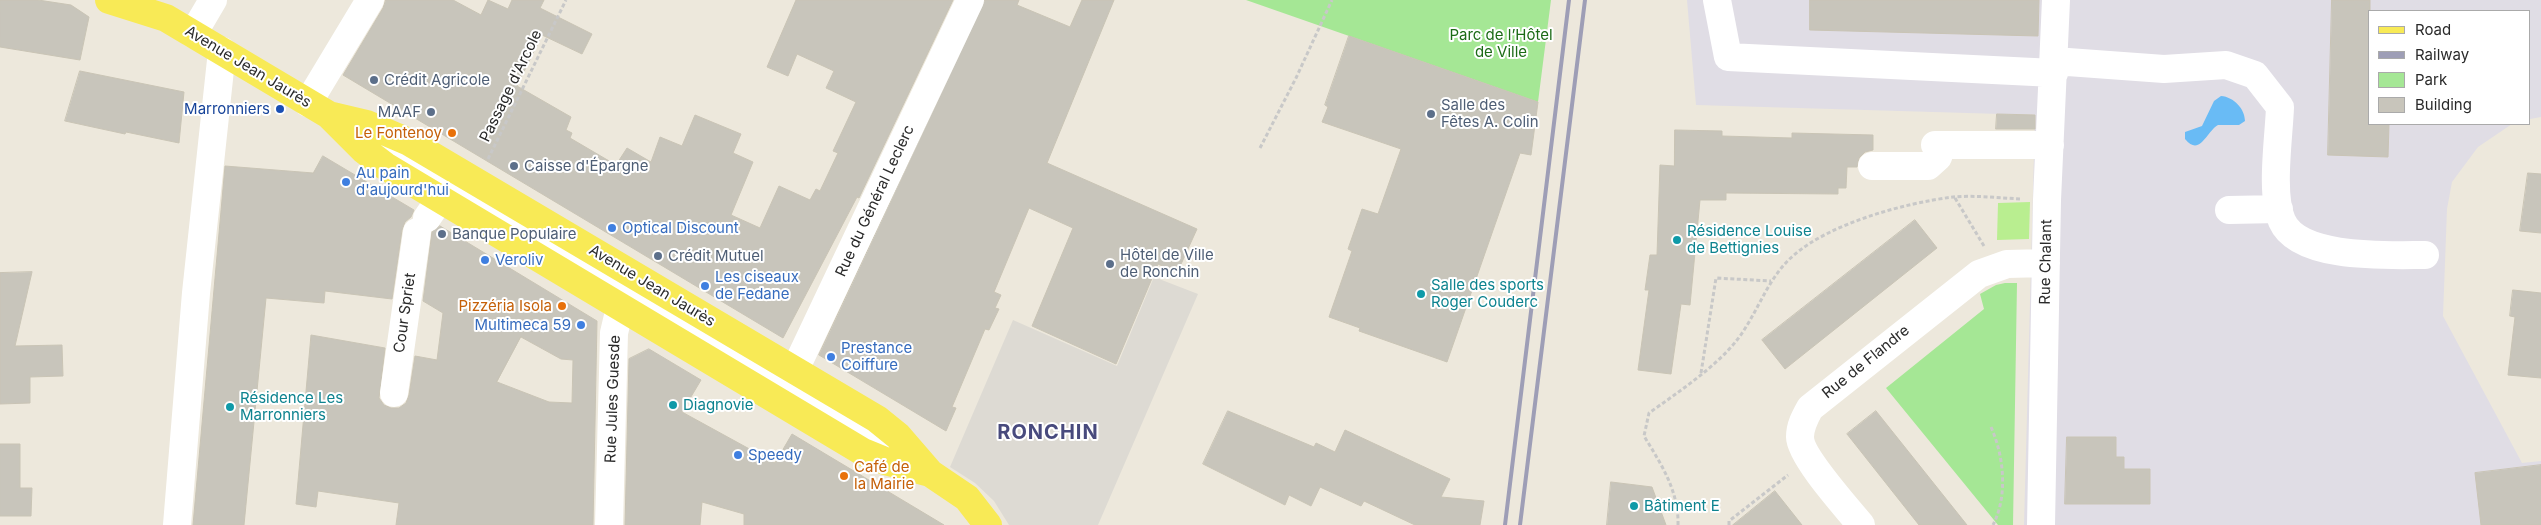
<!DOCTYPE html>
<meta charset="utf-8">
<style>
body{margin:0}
#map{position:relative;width:2541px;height:525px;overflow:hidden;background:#ede8dc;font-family:Inter,sans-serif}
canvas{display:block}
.legend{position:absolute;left:2368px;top:10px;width:162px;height:115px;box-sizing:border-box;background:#fff;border:1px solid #aaa;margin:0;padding:6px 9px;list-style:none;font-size:15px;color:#2a2a2a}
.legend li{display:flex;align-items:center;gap:10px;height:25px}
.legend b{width:25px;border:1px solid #aaa}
</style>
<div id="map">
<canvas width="2541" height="525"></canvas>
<ul class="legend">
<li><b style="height:6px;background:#f8ea56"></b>Road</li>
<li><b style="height:6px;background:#9e9eb6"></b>Railway</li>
<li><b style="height:14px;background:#a5e795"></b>Park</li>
<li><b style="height:14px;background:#c8c5bb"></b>Building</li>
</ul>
</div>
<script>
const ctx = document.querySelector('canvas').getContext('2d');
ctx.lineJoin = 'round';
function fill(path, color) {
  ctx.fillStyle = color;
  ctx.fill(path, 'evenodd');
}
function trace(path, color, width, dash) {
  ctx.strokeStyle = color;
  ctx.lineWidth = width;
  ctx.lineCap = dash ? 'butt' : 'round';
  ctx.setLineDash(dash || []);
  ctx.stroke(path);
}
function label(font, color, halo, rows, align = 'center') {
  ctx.font = font + ' Inter,sans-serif';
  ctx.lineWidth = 4;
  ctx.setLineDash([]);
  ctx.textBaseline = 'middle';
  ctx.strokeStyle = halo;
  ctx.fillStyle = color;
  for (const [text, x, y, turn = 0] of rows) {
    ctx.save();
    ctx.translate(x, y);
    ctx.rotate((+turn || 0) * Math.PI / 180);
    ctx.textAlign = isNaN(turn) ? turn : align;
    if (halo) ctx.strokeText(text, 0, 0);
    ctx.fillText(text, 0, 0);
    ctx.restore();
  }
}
const industrial = new Path2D(`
 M1687,0H2541V117L2530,119V11H2370V124H2512L2478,147L2452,182L2447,209L2443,316L2522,463L2541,461V525H2024L2035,115L1696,105Z`);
const green = new Path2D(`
 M1246,0H1551L1538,102Z
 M2005,283H2017L2013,525H1998L1886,388L1984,309L1980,294L1996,285Z`);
const pitch = new Path2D(`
 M2030,202L2029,239L1997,240L1998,203Z`);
const plaza = new Path2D(`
 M1154,277L1198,294L1098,525H1009L994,501L975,483L950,467L1013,320L1117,366Z`);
const water = new Path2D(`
 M2221,96C2234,97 2245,109 2245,121L2239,125H2218C2206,132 2200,157 2185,139V132L2202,126L2214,101Z`);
const building = new Path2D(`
 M0,0H38L71,5L89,17L80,60L0,47Z
 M386,0H453L481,15L488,0L508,9L512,0H544L540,8L592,34L582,54L542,35L517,86L571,117L566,130L572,133L570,138L616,165L627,148L651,162L660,137L682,146L695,115L741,134L733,153L753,162L731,215L760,228L779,186L810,200L816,189L820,191L838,153L833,151L856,102L826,88L834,71L797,54L788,76L767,67L796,0H953L859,198L857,197L783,338L343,75L383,8Z
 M985,0H1019L1017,5L1070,27L1082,0H1114L1047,163L1197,229L1177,273L1158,264L1116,364L1032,326L1073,228L1029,208L994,292L1001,295L995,308L999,309L989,330L985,329L952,407L956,408L946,431L819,355Z
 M1810,0H2039L2038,36L1810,30Z
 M2332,0H2370V124H2389L2388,157L2328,155Z
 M1349,36L1538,102L1531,155L1520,153L1447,362L1359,331L1360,328L1329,317L1352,251L1348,249L1362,209L1378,214L1401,149L1322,122L1328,107L1325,105Z
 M80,71L184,92L179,143L126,132L125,134L65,121Z
 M1997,114L2035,115V129H1996Z
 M1675,130L1722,131V136L1792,138V133L1873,135V150L1865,152L1859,158L1857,167H1847L1846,188H1838V194L1726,193V200H1700L1690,305L1681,304L1671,374L1638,370L1649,290H1645L1650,255H1657L1660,165L1674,166Z
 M323,156L414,210L411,217L405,222L402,230L392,299L325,291L324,303L266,298L244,525H193L225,166L313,173Z
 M2528,173L2541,174V233L2520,231Z
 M1915,220L1937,248L1785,369L1762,340Z
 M440,226L597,321L593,525H396L399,503L318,491L316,507L296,504L311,335L385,348L379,398L384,405L391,408H399L406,403L409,395L415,356L437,360L443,313L423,301L432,232ZM521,337L561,359L573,360L572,403L549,402L497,382Z
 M32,272L15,346L62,345L63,376L30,377V403L0,404V273Z
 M2513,290L2541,293V378L2508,375L2515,317L2510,316Z
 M649,349L701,380L682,412L775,463L792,434L944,525H744V514L702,502L700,525H625L629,359Z
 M1228,411L1314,447L1316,443L1335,452L1345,430L1450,479L1441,497L1484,501L1480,525H1415L1364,501L1361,506L1320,487L1311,506L1289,495L1285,505L1203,464Z
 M1876,411L1967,525H1919L1847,434Z
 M2067,437H2116V457H2124V469H2150V504H2065Z
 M0,444H20V488H32L31,516H0Z
 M2541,465V525H2481L2475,473Z
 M1611,482L1652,487L1666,525H1607Z
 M1775,491L1802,525H1733Z`);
const path = new Path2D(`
 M1260,148L1296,78L1332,0
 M488,159L566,0
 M1955,198L1984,246
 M1701,373L1716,278L1771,281
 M1991,427C2004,456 2008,496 1993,525
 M1678,525C1679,491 1661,464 1644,436L1649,413C1677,393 1716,367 1737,340C1758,313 1767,278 1794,255C1831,223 1905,203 1953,197C1975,195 1999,198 2021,199
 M1729,525V521L1788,475`);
const minor = new Path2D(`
 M1717,0L1728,57L2054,73
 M193,34L213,0
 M2054,61L2164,69L2226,65L2255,75L2280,107C2279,137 2270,194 2282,221C2299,260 2390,255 2425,255
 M308,103L370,0
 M350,127L921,467
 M1935,145H2050
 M1872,166H1928L1938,157L1942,145
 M2229,210L2279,209
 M427,218L440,199
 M781,389L801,357L970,0
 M394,393L417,232
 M177,525L196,293L222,51
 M609,525L614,333L618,316L635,287
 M1861,525C1847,508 1800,456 1800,437C1800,426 1805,417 1810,408L1979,274L2007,264L2046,263
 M2041,525L2047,200L2056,0`);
const major = new Path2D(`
 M109,0L166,18L329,115L364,150L385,166L863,452L885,461L930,473
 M329,115L367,124L409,142L877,419L898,436L930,473L967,498L988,525`);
const rail = new Path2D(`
 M1505,525L1569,0
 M1520,525L1585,0`);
const markers = [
 [374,80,5,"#5c6f8a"],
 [280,109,5,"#1a4fb4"],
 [431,112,5,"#5c6f8a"],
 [1431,114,5,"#5c6f8a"],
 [452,133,5,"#e8710a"],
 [514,166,5,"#5c6f8a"],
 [346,182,5,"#3f7fe0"],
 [612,228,5,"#3f7fe0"],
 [442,234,5,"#5c6f8a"],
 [1677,240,5,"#0f9aa8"],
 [658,256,5,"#5c6f8a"],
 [485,260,5,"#3f7fe0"],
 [1110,264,5,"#5c6f8a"],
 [705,286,5,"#3f7fe0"],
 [1421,294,5,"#0f9aa8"],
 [562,306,5,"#e8710a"],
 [581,325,5,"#3f7fe0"],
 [831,357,5,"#3f7fe0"],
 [673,405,5,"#0f9aa8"],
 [230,407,5,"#0f9aa8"],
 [738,455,5,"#3f7fe0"],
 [844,476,5,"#e8710a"],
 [1634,506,5,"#0f9aa8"]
];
const parkNames = [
 ["Parc de l’Hôtel",1501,35],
 ["de Ville",1501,52]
];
const streetNames = [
 ["Avenue Jean Jaurès",248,67,31],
 ["Passage d'Arcole",511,86,-64],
 ["Rue du Général Leclerc",875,201,-65],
 ["Rue Chalant",2046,262,-89],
 ["Avenue Jean Jaurès",652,286,31],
 ["Cour Spriet",405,313,-82],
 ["Rue de Flandre",1866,362,-39],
 ["Rue Jules Guesde",613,399,-88]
];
const serviceNames = [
 ["Crédit Agricole",384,80],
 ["Salle des",1441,105],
 ["Fêtes A. Colin",1441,122],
 ["MAAF",421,112,"right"],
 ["Caisse d'Épargne",524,166],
 ["Banque Populaire",452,234],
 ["Hôtel de Ville",1120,255],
 ["de Ronchin",1120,272],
 ["Crédit Mutuel",668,256]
];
const transitNames = [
 ["Marronniers",270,109]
];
const foodNames = [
 ["Le Fontenoy",442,133],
 ["Pizzéria Isola",552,306],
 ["Café de",854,467,"left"],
 ["la Mairie",854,484,"left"]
];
const shopNames = [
 ["Au pain",356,173],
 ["d'aujourd'hui",356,190],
 ["Optical Discount",622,228],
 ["Veroliv",495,260],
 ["Les ciseaux",715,277],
 ["de Fedane",715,294],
 ["Multimeca 59",571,325,"right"],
 ["Prestance",841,348],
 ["Coiffure",841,365],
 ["Speedy",748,455]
];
const cultureNames = [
 ["Résidence Louise",1687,231],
 ["de Bettignies",1687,248],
 ["Salle des sports",1431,285],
 ["Roger Couderc",1431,302],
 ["Résidence Les",240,398],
 ["Marronniers",240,415],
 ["Diagnovie",683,405],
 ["Bâtiment E",1644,506]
];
const districtNames = [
 ["RONCHIN",1048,433]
];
fill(industrial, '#e0dde5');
fill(green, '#a5e795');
fill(pitch, '#b9ee90');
fill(plaza, '#dddad3');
fill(water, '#69bbf5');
fill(building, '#c8c5bb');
trace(building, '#c9c4b5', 1);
trace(path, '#c8c8c8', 3, [4, 2.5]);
trace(minor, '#fff', 28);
trace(major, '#f8ea56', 28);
trace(rail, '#9e9eb6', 4);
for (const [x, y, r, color] of markers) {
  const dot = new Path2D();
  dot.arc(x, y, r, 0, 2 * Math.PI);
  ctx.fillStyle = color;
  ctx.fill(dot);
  trace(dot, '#fff', 2);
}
label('15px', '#1c6b16', '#fff', parkNames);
label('15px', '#2a2a2a', '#fff', streetNames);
label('15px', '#4e5e75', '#fff', serviceNames, 'left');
label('15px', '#164399', '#fff', transitNames, 'right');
label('15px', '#c56008', '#fff', foodNames, 'right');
label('15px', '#366cbe', '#fff', shopNames, 'left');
label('15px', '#0d838f', '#fff', cultureNames, 'left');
ctx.letterSpacing = '1px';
label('bold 20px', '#484a7d', '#fff', districtNames);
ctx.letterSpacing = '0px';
</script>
